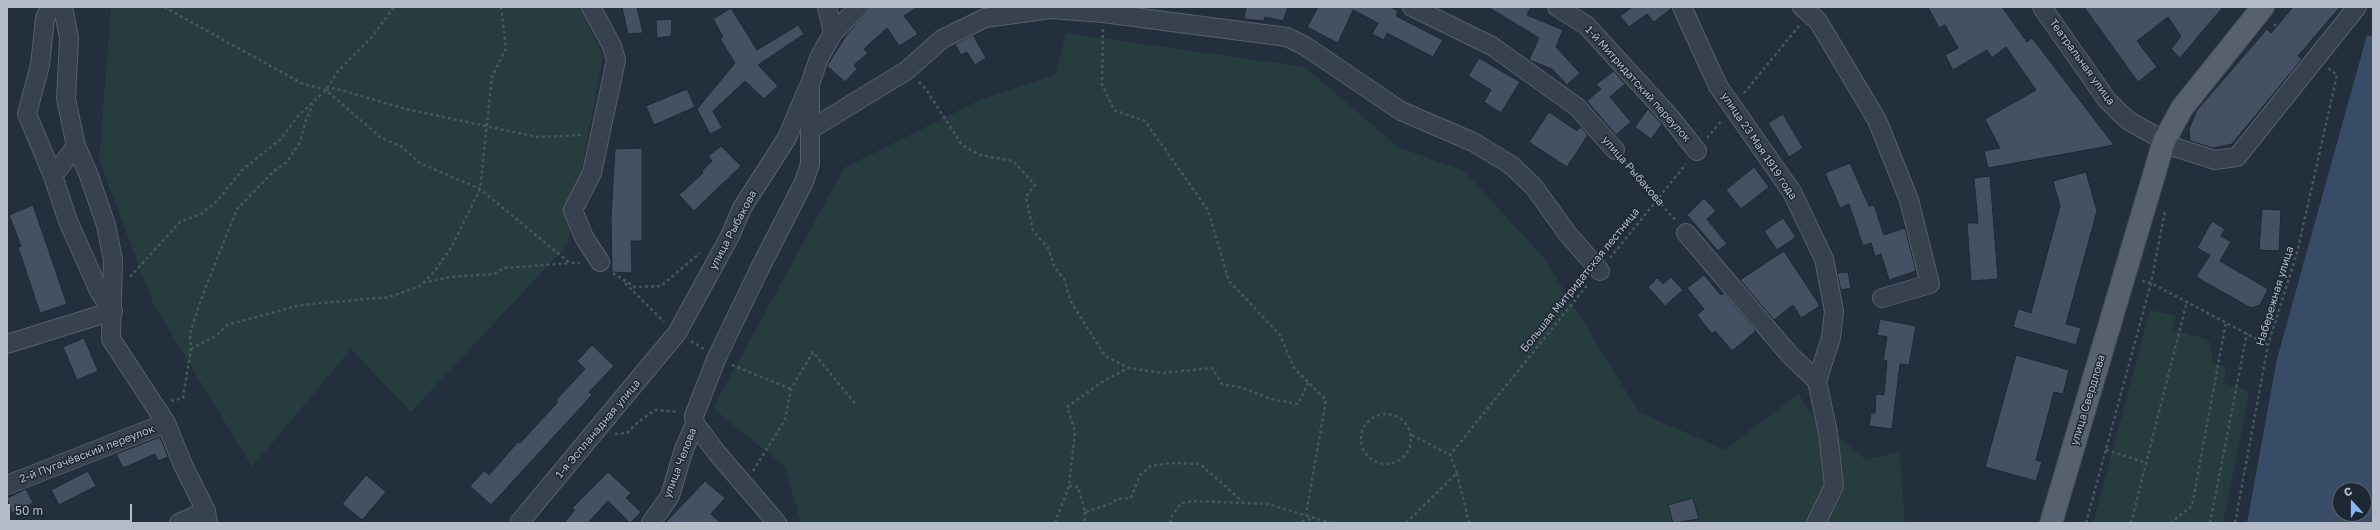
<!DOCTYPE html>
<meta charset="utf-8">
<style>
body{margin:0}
#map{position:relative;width:2380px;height:530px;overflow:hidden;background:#242f3e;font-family:"Golos Text",sans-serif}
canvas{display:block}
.frame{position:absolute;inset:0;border:8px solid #b4bcc9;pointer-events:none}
.north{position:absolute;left:2332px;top:482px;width:40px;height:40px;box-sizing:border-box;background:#1d2633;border:1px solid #59626f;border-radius:50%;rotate:339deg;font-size:11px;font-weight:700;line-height:16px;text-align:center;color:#b4bcc9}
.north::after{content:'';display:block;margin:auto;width:14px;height:18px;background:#8ab4f8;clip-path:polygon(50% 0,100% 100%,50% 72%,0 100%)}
.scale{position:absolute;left:8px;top:504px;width:124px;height:18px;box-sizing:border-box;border:2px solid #b4bcc9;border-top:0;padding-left:5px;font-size:12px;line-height:14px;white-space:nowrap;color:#b4bcc9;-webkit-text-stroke:3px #1d2633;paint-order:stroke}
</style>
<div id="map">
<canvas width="2380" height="530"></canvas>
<div class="frame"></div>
<div class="north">С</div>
<div class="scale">50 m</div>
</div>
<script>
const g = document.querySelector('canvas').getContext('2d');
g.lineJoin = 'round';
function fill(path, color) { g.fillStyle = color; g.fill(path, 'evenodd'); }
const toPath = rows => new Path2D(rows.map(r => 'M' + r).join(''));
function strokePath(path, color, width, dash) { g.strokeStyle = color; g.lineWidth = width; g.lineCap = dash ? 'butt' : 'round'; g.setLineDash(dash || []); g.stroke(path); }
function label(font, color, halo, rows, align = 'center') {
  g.font = font + ' "Golos Text",sans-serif'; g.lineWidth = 3; g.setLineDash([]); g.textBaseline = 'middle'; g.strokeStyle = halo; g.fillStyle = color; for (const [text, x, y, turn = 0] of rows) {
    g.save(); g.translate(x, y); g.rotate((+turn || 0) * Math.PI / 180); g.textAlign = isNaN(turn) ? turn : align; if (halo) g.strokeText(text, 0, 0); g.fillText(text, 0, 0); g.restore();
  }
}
const green = toPath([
 [111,7,580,7,603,56,568,244,411,412,351,349,252,467,153,303,99,160],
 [1066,33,1305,67,1398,147,1464,171,1544,258,1639,412,1725,450,1798,394,1815,418,1866,460,1900,452,1905,523,801,523,785,467,713,408,844,168,980,100,1055,75],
 [2150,310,2176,316,2173,330,2206,339,2211,344,2213,362,2226,368,2224,383,2246,390,2249,395,2223,523,2093,523]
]);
const water = toPath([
 [2367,35,2373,37,2373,523,2247,523,2277,359],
 [2340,490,2364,490,2364,514,2340,514]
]);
const building = toPath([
 [622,7,637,7,643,33,628,34,622,7],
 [869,7,917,7,904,16,918,34,899,46,887,28,864,49,868,53,854,65,857,69,845,82,827,66,847,34,866,14,869,7],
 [1246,7,1288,7,1283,21,1265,17,1264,21,1244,19,1246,7],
 [1318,7,1391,7,1398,11,1396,16,1443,40,1433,57,1387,33,1384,40,1372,34,1378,23,1353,10,1338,43,1307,27,1318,7],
 [1488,7,1531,7,1527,15,1563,30,1556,47,1580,73,1567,85,1552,69,1529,60,1539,38,1488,7],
 [1632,7,1672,7,1672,8,1654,22,1647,14,1629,27,1620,16,1632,7],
 [1928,7,2002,7,2027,42,2032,38,2114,145,1988,168,1984,151,2000,148,1985,119,2036,90,2006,47,1992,58,1987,50,1953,70,1945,55,1958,48,1945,25,1939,28,1928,7],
 [2084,7,2223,7,2180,58,2171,49,2181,36,2168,17,2137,41,2157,67,2138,82,2084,7],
 [2293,7,2340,7,2298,56,2302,59,2232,144,2213,148,2190,141,2189,129,2197,110,2267,29,2271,33,2293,7],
 [731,8,757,50,798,25,804,34,758,65,778,86,764,99,745,81,713,111,722,128,710,134,697,109,735,63,720,39,723,37,713,19,731,8],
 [672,19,671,36,657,38,656,20,672,19],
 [973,35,986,58,975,65,967,52,961,55,955,44,973,35],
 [1479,58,1520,82,1501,113,1484,102,1491,90,1468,76,1479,58],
 [1614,71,1625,84,1610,97,1631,122,1616,135,1587,101,1601,89,1596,84,1614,71],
 [687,89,695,107,654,125,646,106,687,89],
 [1648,109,1662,124,1651,139,1635,127,1648,109],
 [1549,112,1577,131,1581,127,1588,135,1567,167,1529,142,1549,112],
 [1783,114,1803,148,1789,157,1768,123,1783,114],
 [721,146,741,166,694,211,679,195,703,173,702,171,712,161,708,156,721,146],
 [642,148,642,241,631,241,632,273,612,272,611,217,615,149,642,148],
 [1850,163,1869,206,1874,205,1884,235,1905,228,1916,271,1889,280,1881,254,1875,256,1871,243,1863,246,1849,204,1840,208,1825,173,1850,163],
 [1754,167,1769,187,1741,209,1726,190,1754,167],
 [2086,172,2097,211,2066,324,2081,328,2076,345,2013,327,2018,309,2031,313,2060,206,2053,181,2086,172],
 [1990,176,1998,279,1971,281,1967,223,1978,223,1974,178,1990,176],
 [1704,198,1716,211,1707,219,1727,244,1718,251,1687,215,1704,198],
 [33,205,67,304,40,313,18,247,21,246,9,215,33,205],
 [2262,209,2281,210,2279,251,2259,250,2262,209],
 [1783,218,1796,237,1777,250,1764,231,1783,218],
 [2212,221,2225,229,2221,236,2231,242,2220,261,2268,289,2260,305,2251,308,2196,277,2210,255,2197,248,2212,221],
 [1784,251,1820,306,1801,318,1793,305,1774,320,1740,280,1784,251],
 [1848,272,1851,288,1841,290,1837,273,1848,272],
 [1704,275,1721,295,1724,293,1756,331,1732,351,1715,331,1712,334,1697,315,1704,309,1687,288,1704,275],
 [1671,277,1683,290,1665,306,1648,287,1657,278,1663,284,1671,277],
 [1880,319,1916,326,1909,365,1900,364,1892,429,1869,426,1871,413,1875,413,1876,394,1884,395,1887,361,1883,360,1887,337,1877,335,1880,319],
 [84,338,98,371,77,380,63,347,84,338],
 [592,345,614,366,589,392,592,395,491,505,470,486,484,471,489,475,518,442,520,443,558,402,556,400,585,369,577,361,592,345],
 [2016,355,2069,370,2063,394,2054,392,2036,460,2042,462,2036,481,1985,467,2016,355],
 [160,437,168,457,158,461,155,454,123,468,116,454,160,437],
 [88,471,96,486,59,505,51,490,88,471],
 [608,472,631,493,626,498,641,512,630,523,608,501,588,523,564,523,575,510,572,508,608,472],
 [366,475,386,492,362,520,342,504,366,475],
 [705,481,725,498,711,514,721,523,665,523,705,481],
 [26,489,33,503,12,513,7,498,26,489],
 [1693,498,1699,519,1673,523,1668,505,1693,498]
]);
const path = toPath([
 [164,7,303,84,326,90,380,137,402,147,420,163,480,189,570,263,580,263],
 [2274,24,2303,47],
 [1103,29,1102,84,1114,110,1145,121,1208,210,1229,281,1280,335,1294,368,1326,400,1306,514],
 [919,82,925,88,962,145,980,155,1013,161,1035,185,1026,197,1033,231,1048,248,1055,268,1064,279,1071,302,1105,356,1129,368,1162,373,1212,368,1222,384,1243,388,1271,399,1298,404,1308,383],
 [326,90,334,88,406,109,537,137,583,135],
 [1744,93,1799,26],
 [1707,138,1722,120],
 [1626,163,1676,221],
 [1610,258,1686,164],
 [613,273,635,287,661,286,700,253],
 [130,277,180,222,201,214,218,200,242,170,281,139,297,117,326,90,338,71,371,38,394,7],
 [2142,281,2151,283,2268,345],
 [423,283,450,277,494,274,504,268,570,263],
 [625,283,664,322],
 [691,341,704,349],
 [191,349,216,336,227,325,300,305,389,297,420,286,434,272,451,248,480,189,492,77,506,48,501,7],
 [732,365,791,389],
 [171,401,183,398,191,349,190,333,203,294,237,209,274,171,287,162,300,142,306,120,313,104],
 '1361 439a25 25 0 1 1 50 0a25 25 0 1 1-50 0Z',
 [615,434,627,433,637,423,655,410,678,412],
 [1412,435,1450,455],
 [2106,450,2147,463],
 [753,471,785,420,791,389,813,352,857,406],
 [1457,473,1450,455,1589,283],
 [1069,486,1078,487,1085,512,1110,504,1117,499,1131,498,1140,475,1151,466,1172,463,1200,464,1243,502],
 [1085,512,1085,523],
 [1055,523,1069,486,1075,431,1067,407,1102,382,1128,368],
 [1170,523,1172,516,1181,503,1195,501,1268,504,1331,523],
 [1296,523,1314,518],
 [1406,523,1457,473,1469,523],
 [2086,523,2151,283,2165,211],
 [2131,523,2187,301],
 [2170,523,2192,506,2226,322],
 [2210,523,2247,333],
 [2235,523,2268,345,2297,253,2337,75,2328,68]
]);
const minor = toPath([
 [63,7,69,38,66,99,76,146,88,173,106,225,113,260,111,339,166,423,183,465,206,511,208,523],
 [591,7,612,46,616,60,592,173,573,210,584,237,600,262],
 [827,7,833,33],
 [1412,7,1492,46,1577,107,1615,150],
 [1557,7,1586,25,1670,117,1697,151],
 [1682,7,1718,86,1792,192,1824,259,1834,311,1831,338,1817,381],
 [1802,7,1818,21,1877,120,1909,200,1930,284,1882,298],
 [2042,7,2107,100,2120,113,2129,121,2177,148,2215,160,2237,157,2357,7],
 [811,129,906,71,942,39,985,18,1051,9,1103,13,1287,37,1305,46,1401,111,1473,142,1511,165,1534,187,1567,233,1600,271],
 [53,176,76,146],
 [1686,233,1789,354,1817,381],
 [7,344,113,311,100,293,68,221,53,176,27,114,40,65,45,18,51,7],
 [7,485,166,423],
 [179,523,206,511],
 [519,523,677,333,730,236,742,208,787,138,807,90],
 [651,523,670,496,684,449,695,424],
 [777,523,717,453,695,424,694,416,717,357,760,268,804,182,810,164,810,84,819,58,833,33,859,7],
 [1816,523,1834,486,1828,433,1817,381]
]);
const major = toPath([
 [2051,523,2164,141,2182,108,2263,7]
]);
const streetNames = [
 ["Театральная улица",2082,62,54],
 ["1-й Митридатский переулок",1638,84,48],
 ["улица 23 Мая 1919 года",1759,146,56],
 ["улица Рыбакова",1633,171,49],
 ["улица Рыбакова",733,230,-62],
 ["Большая Митридатская лестница",1580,280,-51],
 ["Набережная улица",2275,296,-73],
 ["улица Свердлова",2088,400,-73],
 ["1-я Эспланадная улица",598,429,-50],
 ["2-й Пугачёвский переулок",87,454,-21],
 ["улица Челова",680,463,-69]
];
fill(green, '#263c3f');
fill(water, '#394c67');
fill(building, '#455162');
strokePath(building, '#1f2835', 1);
strokePath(minor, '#565f6c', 20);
strokePath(major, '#414a57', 24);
strokePath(path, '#44595c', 2.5, [3, 3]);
strokePath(minor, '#38414e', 18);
strokePath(major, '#56606e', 22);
label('11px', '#b4bcc9', '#1d2633', streetNames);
</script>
